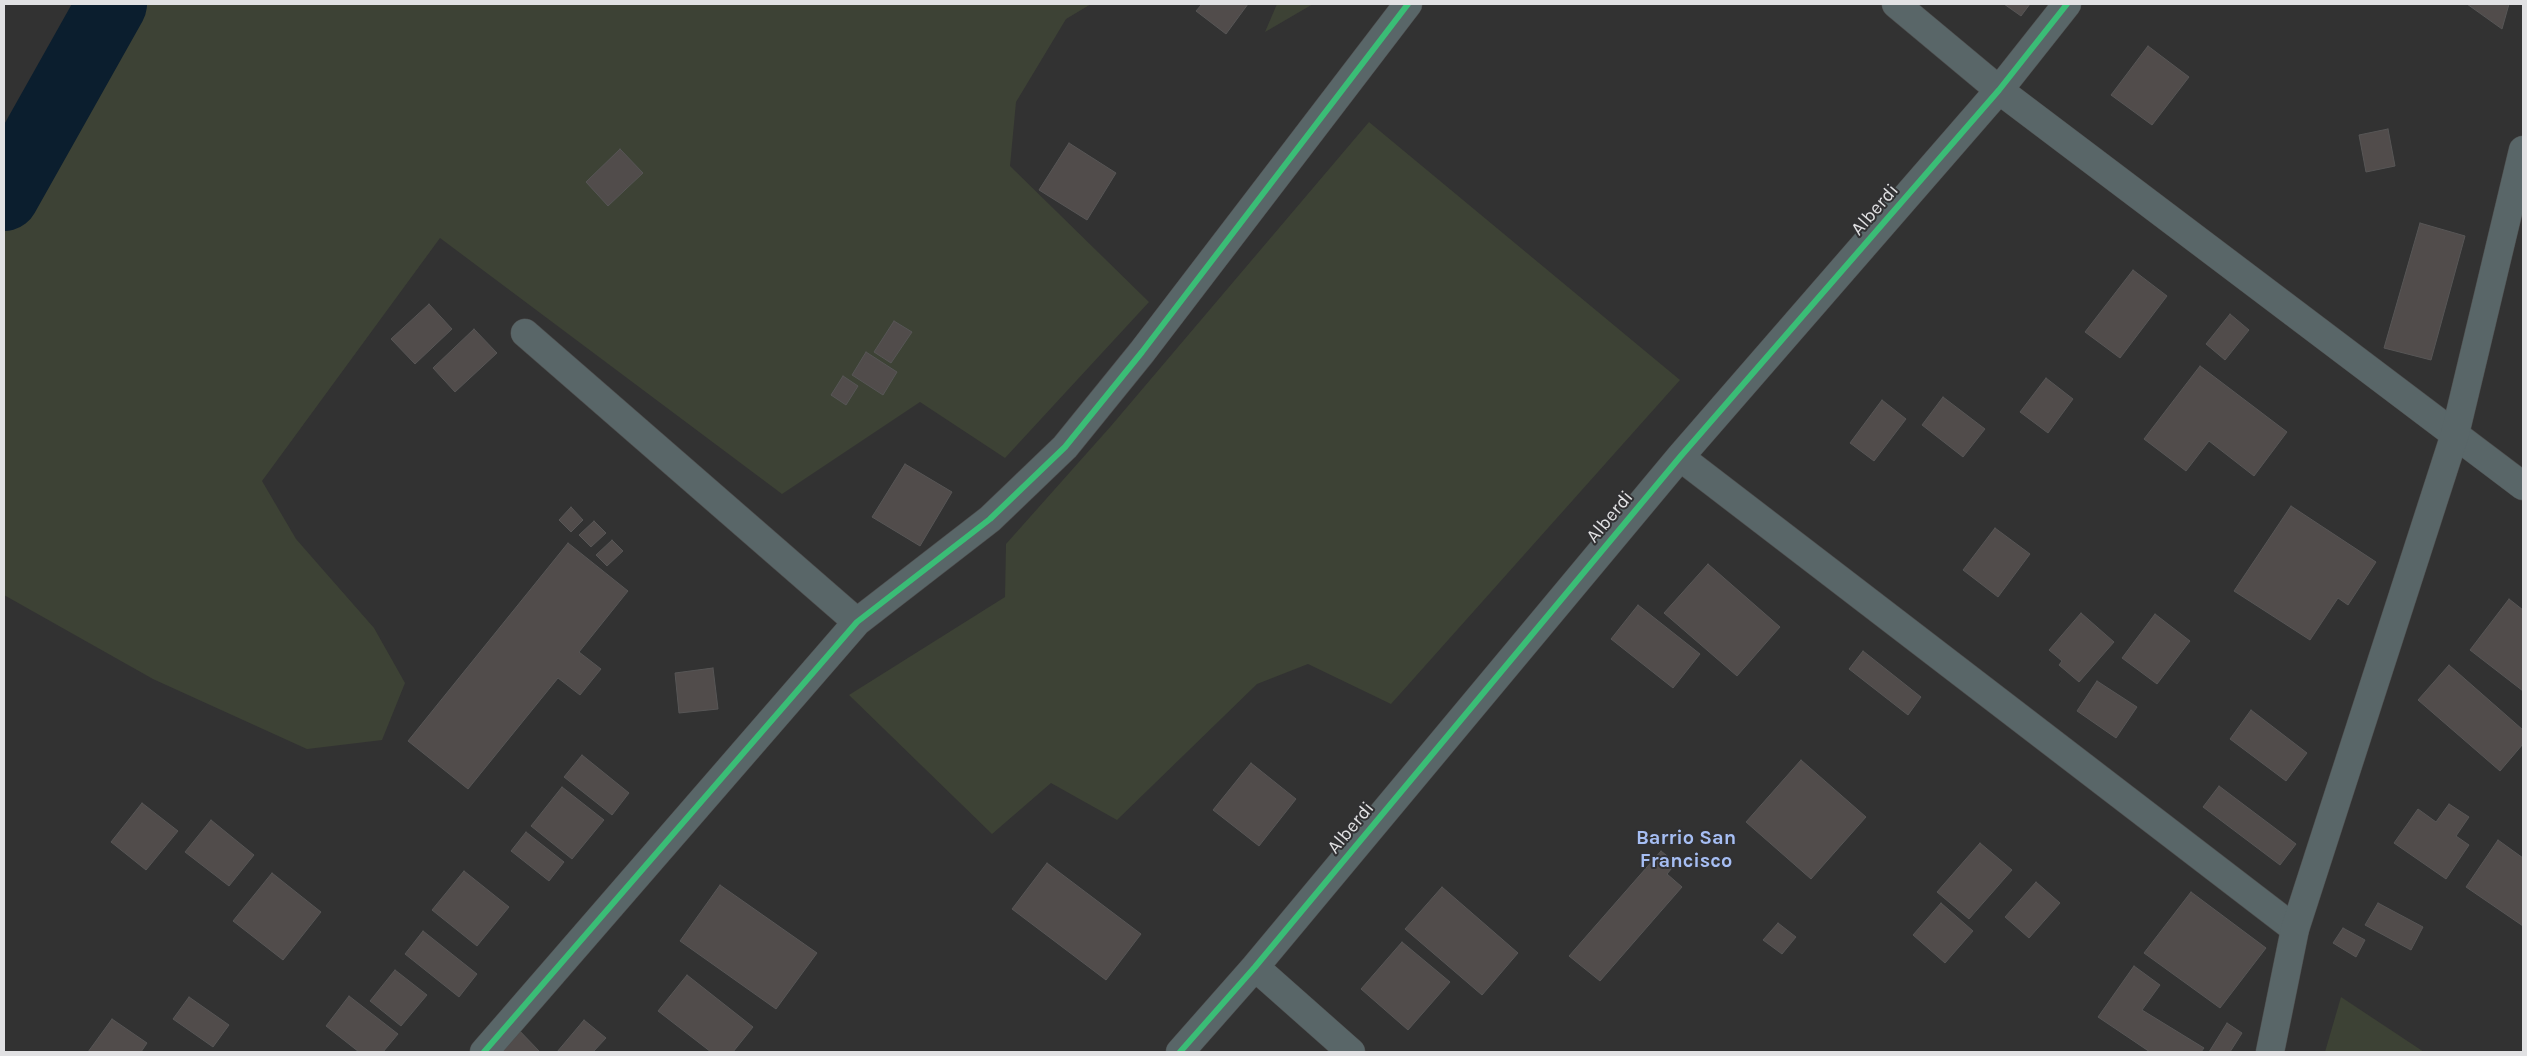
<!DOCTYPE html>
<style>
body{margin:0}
#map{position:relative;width:2527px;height:1056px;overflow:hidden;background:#323232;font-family:Karla,sans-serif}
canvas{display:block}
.frame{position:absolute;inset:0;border:5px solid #e1e1e3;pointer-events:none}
</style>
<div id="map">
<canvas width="2527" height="1056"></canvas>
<div class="frame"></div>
</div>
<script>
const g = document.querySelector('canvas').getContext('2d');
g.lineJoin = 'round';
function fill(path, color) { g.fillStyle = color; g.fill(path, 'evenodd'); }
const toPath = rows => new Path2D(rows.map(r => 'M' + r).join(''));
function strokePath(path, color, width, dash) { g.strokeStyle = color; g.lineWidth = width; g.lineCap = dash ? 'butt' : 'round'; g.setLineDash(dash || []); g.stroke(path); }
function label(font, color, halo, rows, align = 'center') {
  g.font = font + ' Karla,sans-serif'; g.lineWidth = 4; g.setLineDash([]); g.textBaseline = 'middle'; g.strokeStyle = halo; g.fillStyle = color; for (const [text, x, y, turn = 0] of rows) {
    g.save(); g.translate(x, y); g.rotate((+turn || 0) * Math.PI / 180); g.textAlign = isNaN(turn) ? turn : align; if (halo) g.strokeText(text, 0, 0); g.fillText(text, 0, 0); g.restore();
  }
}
const green = toPath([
 [126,4,1091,4,1066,19,1016,102,1010,166,1149,302,1005,458,920,402,782,494,440,238,262,481,296,539,374,628,405,683,382,740,307,749,153,679,4,595,4,154,81,83],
 [1277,4,1313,4,1265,32],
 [1369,122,1680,380,1391,704,1308,664,1257,684,1117,820,1051,783,992,834,849,695,1005,597,1006,544,1111,426],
 [2341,997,2424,1052,2325,1052]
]);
const river = toPath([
 [4,196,112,4]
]);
const building = toPath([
 [1202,4,1248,4,1226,34,1196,11,1202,4],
 [2004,4,2030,4,2021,16,2004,4],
 [2467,4,2509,4,2502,29,2467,4],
 [2148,46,2189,77,2152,125,2111,95,2148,46],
 [2388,129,2395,166,2366,172,2359,135,2388,129],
 [1069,143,1116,173,1087,220,1039,190,1069,143],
 [620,149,643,173,608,206,586,182,620,149],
 [2420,223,2465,236,2431,360,2384,348,2420,223],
 [2133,270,2167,296,2120,358,2085,332,2133,270],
 [429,304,452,329,415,364,391,339,429,304],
 [2230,314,2249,330,2225,360,2206,344,2230,314],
 [894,321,912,332,891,363,874,352,894,321],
 [474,329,497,353,455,392,433,368,474,329],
 [866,352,897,372,883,395,852,375,866,352],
 [2200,366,2287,432,2254,476,2209,441,2186,471,2144,439,2200,366],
 [843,376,858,386,846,405,831,395,843,376],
 [2046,378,2073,399,2048,433,2020,412,2046,378],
 [1943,397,1985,429,1963,457,1922,425,1943,397],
 [1882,400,1906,419,1874,461,1850,443,1882,400],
 [905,464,952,492,920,546,872,517,905,464],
 [2291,506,2376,562,2348,605,2338,598,2310,640,2234,591,2291,506],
 [571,507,583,520,571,532,559,520,571,507],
 [594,521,606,533,591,547,579,535,594,521],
 [1995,528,2030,554,1998,597,1963,570,1995,528],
 [612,540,623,551,607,566,596,555,612,540],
 [568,543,628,591,579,652,601,669,580,695,558,678,468,789,408,741,568,543],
 [1708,564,1780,627,1737,676,1664,613,1708,564],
 [2509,599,2523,610,2523,691,2470,650,2509,599],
 [1638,605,1700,654,1673,688,1611,639,1638,605],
 [2081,613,2114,642,2079,682,2059,665,2062,661,2049,650,2081,613],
 [2155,614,2190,641,2157,684,2122,658,2155,614],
 [1863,651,1921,697,1908,715,1849,669,1863,651],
 [2449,665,2523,730,2523,744,2500,771,2418,700,2449,665],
 [713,668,718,709,679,713,675,673,713,668],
 [2097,681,2137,707,2116,738,2077,711,2097,681],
 [2251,710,2307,753,2286,781,2230,739,2251,710],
 [582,755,629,793,612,815,564,777,582,755],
 [1801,760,1866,817,1811,879,1746,822,1801,760],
 [1251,763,1296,799,1259,846,1213,810,1251,763],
 [2219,786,2296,844,2280,865,2203,807,2219,786],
 [562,787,604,820,572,859,531,826,562,787],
 [142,803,178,831,146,870,111,842,142,803],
 [2449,804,2469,817,2456,836,2469,845,2446,879,2394,843,2418,809,2436,822,2449,804],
 [211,820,254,855,229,886,185,852,211,820],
 [526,832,564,862,549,881,511,851,526,832],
 [2498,840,2523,858,2523,926,2466,887,2498,840],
 [1980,843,2012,870,1969,919,1937,892,1980,843],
 [1661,851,1676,863,1667,874,1682,887,1600,981,1569,956,1661,851],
 [1047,863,1141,934,1106,980,1012,909,1047,863],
 [464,871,509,907,477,946,432,910,464,871],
 [272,873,321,912,283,960,233,921,272,873],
 [2036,882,2060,903,2029,938,2005,917,2036,882],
 [720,885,817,953,776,1009,680,941,720,885],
 [1442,887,1518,953,1482,995,1405,929,1442,887],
 [2191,892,2266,948,2220,1008,2144,953,2191,892],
 [1941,903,1973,931,1945,963,1913,935,1941,903],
 [2378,903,2423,927,2411,950,2365,925,2378,903],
 [1778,923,1796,937,1782,954,1763,940,1778,923],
 [2343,928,2365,940,2356,957,2333,943,2343,928],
 [423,931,477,974,459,997,405,954,423,931],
 [1402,942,1450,982,1408,1030,1361,989,1402,942],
 [2134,966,2160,985,2142,1010,2204,1048,2201,1052,2150,1052,2098,1017,2134,966],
 [395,970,427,995,401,1026,370,1001,395,970],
 [687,975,753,1027,733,1052,711,1052,658,1011,687,975],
 [349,996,398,1034,383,1052,359,1052,326,1026,349,996],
 [189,997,229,1025,213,1047,173,1019,189,997],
 [112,1019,147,1043,141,1052,88,1052,112,1019],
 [584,1020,606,1038,593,1052,557,1052,584,1020],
 [2227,1023,2242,1033,2230,1052,2209,1052,2227,1023],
 [514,1025,540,1052,498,1052,514,1025]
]);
const minor = toPath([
 [1896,4,1999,90,2523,486],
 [525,333,857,622],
 [1680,457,2295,929],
 [1255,967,1351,1052],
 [484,1052,857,622,990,519,1065,447,1142,352,1408,4],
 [1180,1052,1255,967,1680,457,1999,90,2067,4]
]);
const tertiary = toPath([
 [2270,1052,2295,929,2455,434,2523,150]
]);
const cycleway = toPath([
 [484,1052,857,622,990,519,1065,447,1142,352,1408,4],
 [1180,1052,1255,967,1680,457,1999,90,2067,4]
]);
const streetNames = [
 ["Alberdi",1875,210,-49],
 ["Alberdi",1610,517,-50],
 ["Alberdi",1351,828,-50]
];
const neighbourhoodNames = [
 ["Barrio San",1686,838],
 ["Francisco",1686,861]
];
fill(green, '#3d4235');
strokePath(river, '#0b1e2e', 70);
fill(building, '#514c4b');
strokePath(building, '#575656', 1);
strokePath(minor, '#4e4e4e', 29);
strokePath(tertiary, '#4e4e4e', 29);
strokePath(minor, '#596668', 28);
strokePath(tertiary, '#596668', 28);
strokePath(cycleway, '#3abd76', 6);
label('19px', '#e1e1e3', '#313133', streetNames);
label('bold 20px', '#a6bef3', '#313133', neighbourhoodNames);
</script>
